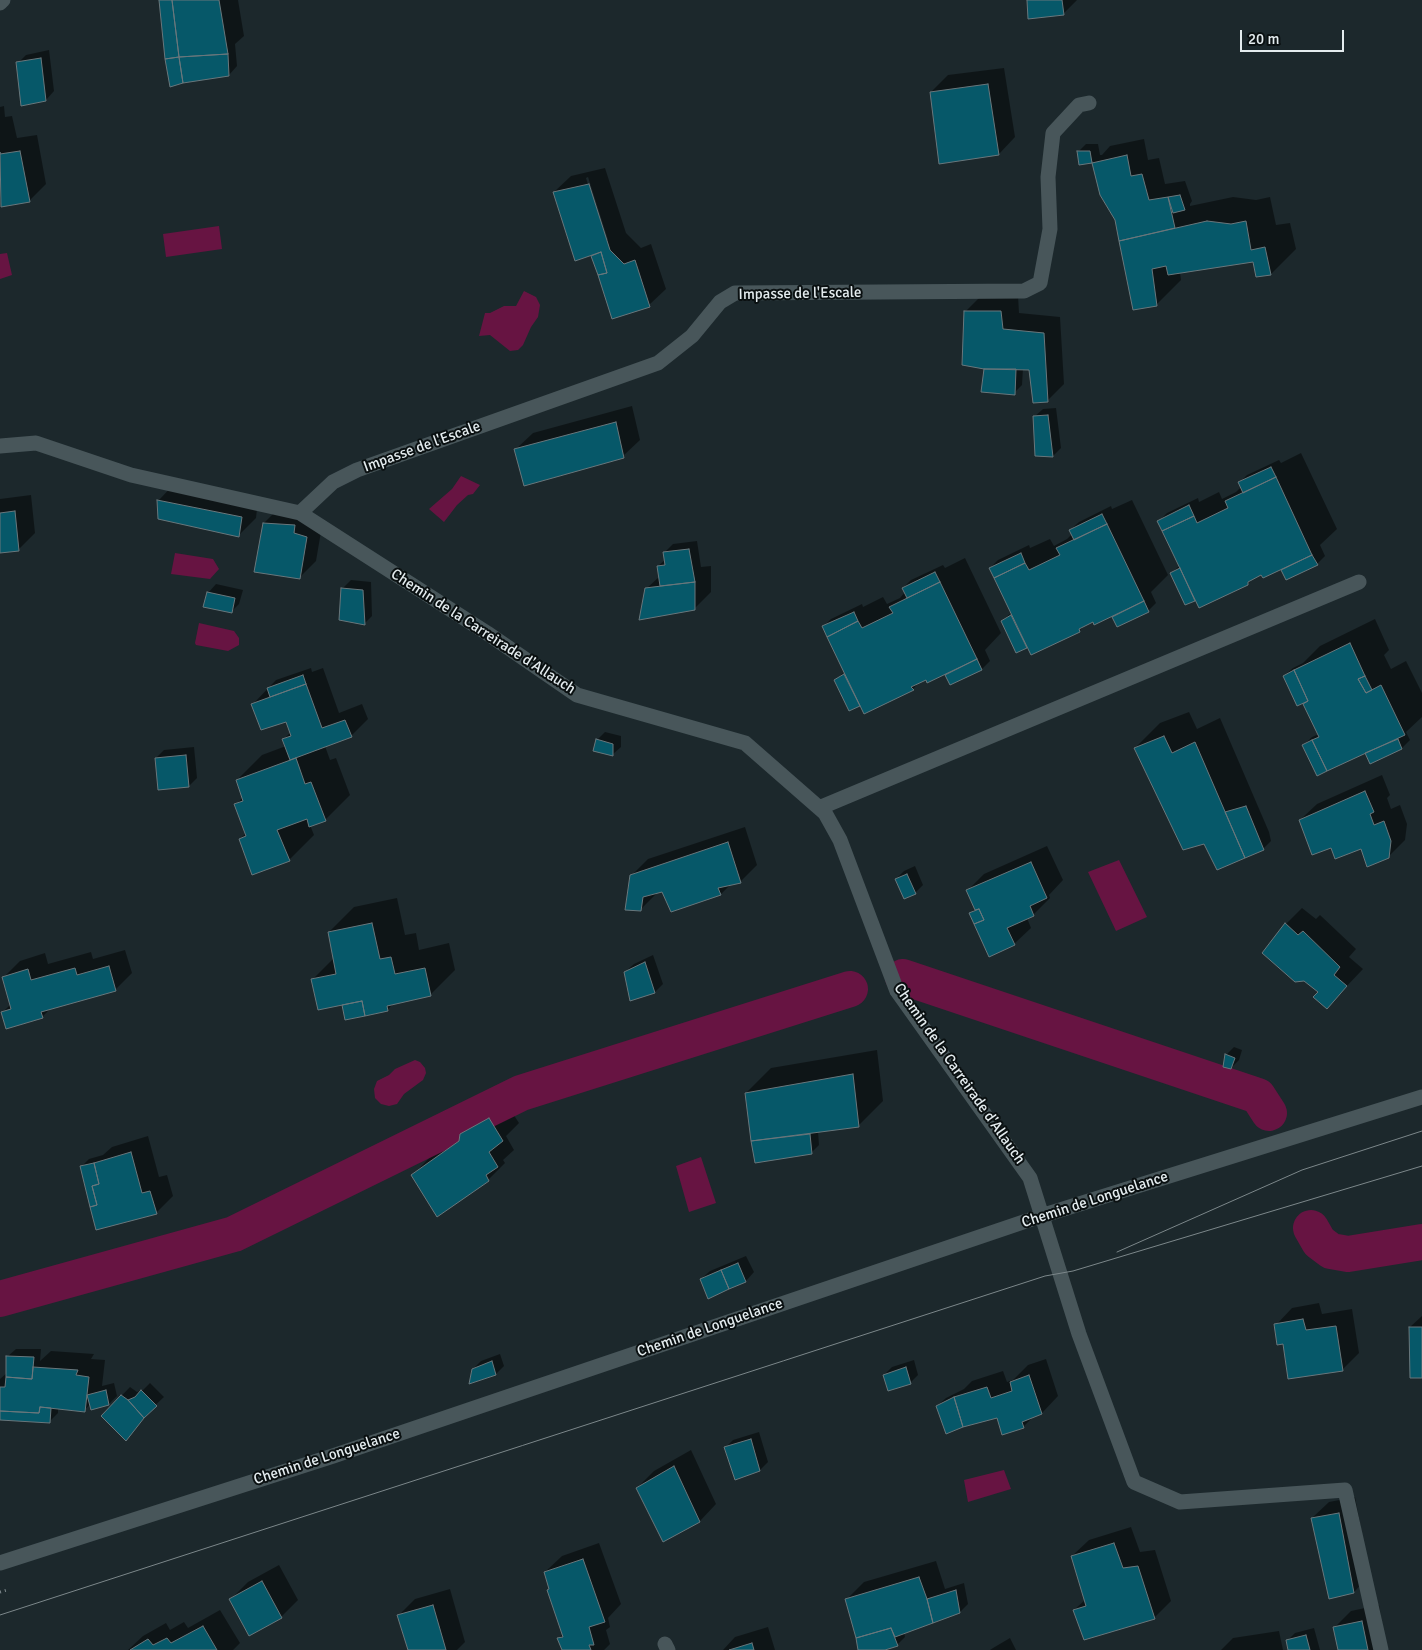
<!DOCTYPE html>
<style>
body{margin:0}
#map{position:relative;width:1422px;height:1650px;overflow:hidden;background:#1c282c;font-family:Signika,sans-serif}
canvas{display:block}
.scale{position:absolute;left:1240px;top:30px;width:104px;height:22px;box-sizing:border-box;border:2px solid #e4ecef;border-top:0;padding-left:6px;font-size:15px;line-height:18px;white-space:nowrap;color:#e4ecef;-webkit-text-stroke:4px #0a1011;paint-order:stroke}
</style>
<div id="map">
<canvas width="1422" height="1650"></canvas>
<div class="scale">20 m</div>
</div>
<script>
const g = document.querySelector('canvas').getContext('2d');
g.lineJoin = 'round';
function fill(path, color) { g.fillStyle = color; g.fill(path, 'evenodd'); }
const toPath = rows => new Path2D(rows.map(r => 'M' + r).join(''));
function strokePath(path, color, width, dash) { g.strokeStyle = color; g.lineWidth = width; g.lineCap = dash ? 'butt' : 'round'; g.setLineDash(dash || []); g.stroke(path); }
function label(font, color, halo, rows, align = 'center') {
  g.font = font + ' Signika,sans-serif'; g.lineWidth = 4; g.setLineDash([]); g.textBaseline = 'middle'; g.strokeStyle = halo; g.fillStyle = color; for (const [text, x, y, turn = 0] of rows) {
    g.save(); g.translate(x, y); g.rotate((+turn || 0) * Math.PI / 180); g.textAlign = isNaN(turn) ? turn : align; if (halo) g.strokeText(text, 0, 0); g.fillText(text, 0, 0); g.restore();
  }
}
const water = toPath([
 [219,226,222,249,166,257,163,234],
 [7,253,12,275,0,279,0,254],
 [524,291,536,297,540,305,538,317,531,327,523,345,518,350,510,351,490,335,479,336,485,313,490,313,504,306,516,306],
 [461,476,480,485,473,494,468,495,457,505,444,522,429,509,452,489],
 [175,553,213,559,219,569,210,579,171,574],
 [199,623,234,631,239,638,239,645,228,651,196,645,195,643],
 [1119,860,1147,917,1116,931,1088,872],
 [415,1060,420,1062,425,1068,426,1073,423,1080,404,1094,397,1104,389,1106,381,1104,375,1098,374,1089,377,1081,389,1075,395,1069],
 [701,1157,716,1203,689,1212,676,1166],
 [1004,1470,1011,1489,968,1502,964,1480]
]);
const shadow = toPath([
 [160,0,238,0,244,36,235,44,237,66,229,75],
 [1028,0,1077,0,1063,14],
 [49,50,54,91,46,100,18,63,26,55],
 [1004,68,1015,137,999,154,931,92,948,75],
 [4,106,5,117,12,116,17,138,37,135,46,184,29,201,2,206,0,199,0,107],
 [1144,139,1148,160,1159,158,1165,184,1185,181,1192,201,1190,204,1190,206,1233,197,1256,200,1270,197,1276,225,1290,223,1296,249,1271,274,1254,260,1180,272,1181,280,1156,305,1120,241,1116,219,1101,194,1093,161,1080,164,1078,152,1086,144,1098,144,1100,155,1102,155,1110,146],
 [605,168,626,233,641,248,651,244,666,289,649,305,592,256,596,253,554,192,571,176],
 [588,177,608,240,605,240,586,178],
 [982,295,1018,295,1019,313,1060,317,1064,384,1047,401,1031,369,1023,368,1022,385,1014,393,986,368,966,311],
 [632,406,640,440,623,456,516,449,533,433],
 [1056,408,1061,448,1053,456,1034,417,1043,409],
 [1301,453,1337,529,1320,545,1325,556,1317,564,1282,570,1286,566,1262,574,1254,577,1248,584,1196,599,1186,604,1171,574,1180,565,1159,521,1167,513,1198,498,1199,502,1219,492,1222,499,1236,492,1241,487,1239,483,1247,475,1279,460,1281,463],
 [175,483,258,500,256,518,239,535,159,518,159,500],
 [31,495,35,533,19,549,0,551,0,499],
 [1132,500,1168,575,1151,592,1156,603,1148,611,1113,617,1117,613,1093,620,1087,623,1079,631,1026,647,1002,621,1012,612,990,568,998,560,1029,545,1030,548,1050,539,1054,546,1067,539,1072,534,1070,530,1079,522,1111,506,1112,509],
 [281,506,323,520,316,561,299,578,264,523],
 [697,541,701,567,711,566,711,592,694,609,646,589,660,576,658,566,666,559,665,552,673,544],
 [965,558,1001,633,985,650,990,661,982,669,951,684,946,675,950,671,927,678,920,681,913,689,859,705,836,680,845,671,823,627,831,619,862,604,863,607,883,597,887,604,900,598,905,592,903,588,911,580,943,565,945,568],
 [351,580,371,582,372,616,364,624,343,588],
 [216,584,243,590,239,604,231,612,208,593],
 [1375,619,1389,650,1384,655,1391,669,1406,661,1422,693,1422,717,1406,732,1410,740,1402,748,1366,752,1304,745,1312,737,1319,734,1303,702,1284,676,1293,668,1303,663,1320,646],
 [311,668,312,672,323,668,339,713,362,704,368,719,351,736,325,746,330,760,336,758,350,795,325,820,310,825,314,835,289,860,240,839,246,833,236,805,243,797,237,780,262,755,286,746,283,740,291,732,286,720,253,704,276,680],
 [1189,712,1197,729,1220,718,1269,832,1271,841,1263,849,1205,842,1135,748,1160,723],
 [605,732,621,736,621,747,612,755,597,740],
 [194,747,197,778,189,786,156,758,164,750],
 [1382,775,1390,795,1387,798,1391,809,1400,805,1407,824,1405,840,1388,857,1361,847,1332,846,1300,820,1317,804],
 [745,827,757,865,740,882,731,884,721,894,671,911,663,891,657,893,640,910,631,876,648,859],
 [1047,846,1063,880,1049,895,1050,898,1033,915,1027,918,1031,928,1014,944,971,913,975,908,968,890,984,874],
 [915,866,923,885,915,893,896,879,904,871],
 [397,898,405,935,416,933,419,950,449,943,455,970,430,995,394,1003,387,1010,343,1004,312,980,334,958,329,932,354,907],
 [1302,908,1316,919,1320,915,1356,949,1349,957,1363,969,1327,1007,1286,924],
 [125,950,132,973,115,990,51,1008,42,1017,3,1012,11,1004,3,978,20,961,45,953,48,964,91,952,93,959],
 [653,955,663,984,655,992,625,972,634,964],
 [1234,1047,1242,1050,1239,1060,1231,1068,1226,1055],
 [877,1050,883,1101,858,1126,818,1131,819,1145,811,1153,752,1141,746,1093,771,1068],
 [506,1103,519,1123,506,1136,514,1150,503,1160,505,1163,488,1180,413,1175,429,1158,461,1136,478,1118],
 [148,1136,159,1177,167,1175,173,1196,156,1213,81,1167,89,1159,103,1155,112,1147],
 [746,1256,754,1272,746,1281,709,1297,701,1279,710,1271],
 [1319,1303,1322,1314,1352,1309,1359,1353,1342,1370,1284,1342,1276,1325,1292,1308],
 [1422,1316,1422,1377,1410,1327],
 [16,1349,41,1349,40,1361,51,1351,94,1354,91,1359,105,1360,102,1386,114,1383,117,1396,109,1404,91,1404,84,1410,58,1408,58,1413,50,1421,0,1419,0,1379,8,1372,7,1357],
 [500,1354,504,1366,496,1374,471,1382,473,1369,481,1361],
 [1046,1359,1058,1396,1042,1413,1034,1416,1023,1427,997,1416,937,1406,946,1398,964,1389,972,1381,1003,1371,1007,1382,1013,1380,1028,1365],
 [914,1360,918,1375,910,1383,884,1375,892,1367],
 [150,1383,164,1397,149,1411,133,1431,102,1416,130,1387,137,1392,143,1390],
 [759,1432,768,1462,760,1470,725,1448,733,1440],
 [691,1450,716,1504,700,1521,637,1488,654,1471],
 [1355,1497,1370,1575,1354,1592,1312,1518,1329,1502],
 [1131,1527,1140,1552,1155,1550,1171,1601,1154,1618,1074,1610,1086,1599,1072,1556,1089,1540],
 [599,1543,621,1604,608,1618,610,1627,606,1630,610,1644,604,1650,563,1650,558,1639,563,1634,545,1572,562,1556],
 [936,1561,945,1589,964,1583,968,1604,960,1612,904,1633,905,1637,897,1645,880,1650,859,1650,847,1599,864,1582],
 [279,1565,298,1600,281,1617,231,1599,248,1582],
 [450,1589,465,1642,457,1650,410,1650,398,1616,415,1599],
 [1379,1605,1387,1650,1339,1650,1334,1628,1351,1611],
 [220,1610,240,1643,233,1650,128,1650,143,1636,166,1623,170,1630,184,1622,188,1628],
 [768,1627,775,1650,723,1650,735,1637],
 [1314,1628,1320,1650,1289,1650,1287,1641,1295,1633],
 [1279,1631,1283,1650,1221,1650,1233,1638],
 [1010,1638,1016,1650,990,1650,993,1648]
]);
const canal = toPath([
 [903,977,1258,1096,1269,1113],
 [1311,1228,1319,1242,1331,1251,1348,1254,1422,1242],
 [0,1299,234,1234,521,1093,850,989]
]);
const building = toPath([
 [159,0,172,0,179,57,165,59,159,0],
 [172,0,219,0,228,54,179,57,172,0],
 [1027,0,1062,0,1064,15,1028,19,1027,0],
 [228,54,229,76,183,83,179,57,228,54],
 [179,57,183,83,170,87,165,59,179,57],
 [41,58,46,101,21,106,16,62,41,58],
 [988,84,999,155,939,164,930,92,988,84],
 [20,151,30,202,1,207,0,152,0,154,20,151],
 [1077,151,1090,151,1092,163,1079,165,1077,151],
 [1127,155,1131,176,1142,174,1149,200,1168,197,1175,228,1119,241,1115,220,1100,195,1092,163,1127,155],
 [589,184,610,250,624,264,635,260,650,307,612,319,598,275,607,273,601,252,575,261,553,192,589,184],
 [1180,195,1185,210,1173,213,1168,197,1180,195],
 [1207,221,1231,224,1246,221,1251,250,1265,247,1271,275,1256,277,1253,262,1168,275,1166,266,1152,269,1157,306,1133,310,1119,241,1207,221],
 [601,252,607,273,598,275,591,256,601,252],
 [964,311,1001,311,1003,329,1044,333,1048,402,1033,403,1029,370,984,369,962,365,964,311],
 [984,369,1016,369,1015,395,981,392,984,369],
 [1048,415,1053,457,1035,456,1033,416,1048,415],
 [616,422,624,458,524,486,514,449,616,422],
 [1271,467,1276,477,1243,493,1238,482,1271,467],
 [1276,477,1312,555,1263,578,1261,575,1248,582,1248,585,1199,608,1162,531,1194,516,1197,523,1228,508,1225,501,1276,477],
 [157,500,242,517,239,537,158,519,157,500],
 [1189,505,1194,516,1162,531,1157,521,1189,505],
 [15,511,19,551,0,553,0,513,15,511],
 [1102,514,1107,524,1074,540,1069,530,1102,514],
 [263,523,295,525,294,533,307,537,300,579,254,572,263,523],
 [1107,524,1144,601,1094,625,1093,622,1079,629,1080,632,1031,655,994,578,1025,563,1029,570,1060,555,1056,548,1107,524],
 [689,549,695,582,660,586,657,566,665,565,663,552,689,549],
 [1021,553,1025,563,994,578,989,568,1021,553],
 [1312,555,1318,565,1286,580,1281,570,1312,555],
 [1180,568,1195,601,1185,605,1170,573,1180,568],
 [935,572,940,582,907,598,902,588,935,572],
 [695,582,695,610,639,620,645,588,695,582],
 [940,582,977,659,927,683,926,680,911,687,914,690,864,714,827,637,858,621,862,628,893,613,889,607,940,582],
 [341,588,363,590,365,625,339,620,341,588],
 [207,592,235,598,232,613,203,607,207,592],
 [1144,601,1149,612,1117,627,1112,617,1144,601],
 [854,612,858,621,827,637,822,626,854,612],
 [1011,615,1027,648,1016,653,1001,621,1011,615],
 [1350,643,1365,676,1358,679,1366,693,1381,685,1405,735,1327,771,1312,740,1319,737,1303,704,1308,701,1294,670,1350,643],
 [977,659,982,670,950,685,945,675,977,659],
 [1294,670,1308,701,1297,706,1283,676,1294,670],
 [844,674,860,706,849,711,834,680,844,674],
 [303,675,306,684,270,697,267,688,303,675],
 [1365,676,1372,690,1366,693,1358,679,1365,676],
 [306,684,322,728,345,720,352,737,290,760,282,739,291,736,286,722,261,730,251,704,306,684],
 [1164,736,1172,753,1195,742,1245,858,1217,870,1204,844,1183,850,1134,748,1164,736],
 [596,739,613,744,613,756,593,751,596,739],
 [1398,739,1402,749,1370,764,1365,753,1398,739],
 [1312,740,1327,771,1317,776,1302,745,1312,740],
 [186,755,189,787,158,790,155,758,186,755],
 [296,758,305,784,311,782,326,821,309,827,307,819,277,830,290,861,252,875,239,839,246,836,234,804,243,801,236,780,296,758],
 [1365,791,1374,812,1370,814,1374,825,1384,821,1391,841,1389,858,1367,867,1361,849,1335,859,1331,848,1312,855,1299,820,1365,791],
 [1246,806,1264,850,1245,858,1225,812,1246,806],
 [728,842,741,883,718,888,721,895,671,912,662,892,643,897,641,911,625,910,630,875,728,842],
 [1031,862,1047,898,1030,906,1034,916,1007,928,1015,945,989,957,974,924,984,920,979,909,975,910,966,890,1031,862],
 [907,874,916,894,904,899,895,879,907,874],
 [979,909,984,920,974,924,969,913,979,909],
 [372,923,380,959,391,957,395,974,425,968,431,996,387,1006,388,1011,365,1016,362,1001,318,1010,311,979,336,974,328,932,372,923],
 [1285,923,1298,935,1303,931,1340,967,1334,975,1347,986,1327,1009,1313,997,1318,992,1304,981,1295,982,1262,953,1285,923],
 [645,962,655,993,630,1001,624,972,645,962],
 [109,966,116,991,41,1012,43,1018,6,1029,1,1012,11,1009,2,977,28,969,31,980,75,968,77,975,109,966],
 [362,1001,365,1016,345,1020,342,1005,362,1001],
 [1225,1054,1235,1058,1231,1069,1223,1067,1225,1054],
 [853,1074,859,1127,751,1141,745,1093,853,1074],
 [489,1118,503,1141,489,1152,498,1167,486,1175,489,1181,437,1217,411,1175,459,1141,460,1134,489,1118],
 [810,1134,812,1154,755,1163,751,1141,810,1134],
 [131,1152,142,1193,150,1191,157,1214,96,1230,90,1207,97,1205,92,1186,99,1184,94,1163,131,1152],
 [94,1163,99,1184,92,1186,97,1205,90,1207,80,1166,94,1163],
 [738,1263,746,1282,729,1289,721,1270,738,1263],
 [721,1270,729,1289,708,1299,700,1279,721,1270],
 [1303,1319,1306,1330,1336,1326,1343,1371,1288,1379,1283,1344,1277,1345,1274,1324,1303,1319],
 [1409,1327,1422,1327,1422,1378,1410,1378,1409,1327],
 [6,1356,34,1357,32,1379,6,1377,6,1356],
 [492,1361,496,1375,469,1384,472,1369,492,1361],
 [33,1367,78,1370,76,1375,89,1377,85,1412,40,1407,39,1413,0,1411,0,1387,5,1387,6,1377,32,1379,33,1367],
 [906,1367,911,1384,888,1391,883,1375,906,1367],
 [1029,1375,1042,1414,1022,1422,1024,1428,1002,1435,997,1418,963,1427,954,1397,987,1387,991,1398,1012,1391,1010,1382,1029,1375],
 [106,1390,109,1405,91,1410,87,1395,106,1390],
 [141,1390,157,1406,144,1418,128,1400,135,1397,141,1390],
 [121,1395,128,1400,144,1418,126,1441,101,1416,121,1395],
 [954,1397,963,1427,946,1434,936,1406,954,1397],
 [40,1407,51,1408,50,1423,0,1420,0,1411,39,1413,40,1407],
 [751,1439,760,1471,735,1480,724,1447,751,1439],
 [674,1466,700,1522,663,1542,636,1488,674,1466],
 [1339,1513,1354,1593,1329,1599,1311,1518,1339,1513],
 [1114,1543,1123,1568,1138,1566,1155,1619,1084,1640,1073,1610,1086,1606,1071,1556,1114,1543],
 [583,1559,605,1622,589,1627,594,1645,589,1645,591,1650,562,1650,557,1638,563,1637,547,1590,549,1589,544,1572,583,1559],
 [919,1577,927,1599,933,1623,895,1637,891,1628,856,1638,845,1599,919,1577],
 [262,1581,282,1618,249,1636,229,1599,262,1581],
 [956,1590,960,1613,933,1623,927,1599,956,1590],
 [433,1605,446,1650,408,1650,397,1615,433,1605],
 [1362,1621,1368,1650,1338,1650,1333,1627,1362,1621],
 [203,1626,217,1650,130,1650,148,1639,153,1645,167,1638,171,1643,203,1626],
 [891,1628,898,1646,885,1650,858,1650,856,1638,891,1628],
 [1306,1635,1310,1650,1288,1650,1286,1640,1306,1635],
 [752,1643,754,1650,729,1650,752,1643]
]);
const path = toPath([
 [0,1592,7,1590]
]);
const minor = toPath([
 [0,3,3,0],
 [0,446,36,443,131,475,300,513,487,633,577,695,745,743,825,813,840,840,897,991,1030,1178,1079,1334,1134,1482,1180,1502,1345,1490,1381,1650],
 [300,513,333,482,357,470,658,363,692,336,720,302,735,293,1024,291,1040,283,1050,229,1048,177,1053,133,1079,105,1089,103],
 [819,808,1359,582],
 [0,1563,333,1456,1041,1216,1422,1097],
 [665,1644,668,1650]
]);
const tram = toPath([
 [1117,1252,1302,1170,1422,1131],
 [0,1615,1045,1276,1073,1271,1422,1166]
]);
const streetNames = [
 ["Impasse de l'Escale",800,294,-1],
 ["Impasse de l'Escale",422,447,-20],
 ["Chemin de la Carreirade d'Allauch",483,632,33],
 ["Chemin de la Carreirade d'Allauch",959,1074,55],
 ["Chemin de Longuelance",1095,1200,-18],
 ["Chemin de Longuelance",710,1328,-19],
 ["Chemin de Longuelance",327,1457,-18]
];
fill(water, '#671442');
fill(shadow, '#0007');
strokePath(canal, '#671442', 36);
fill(building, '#065869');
strokePath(building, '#69777c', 1);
strokePath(path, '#818b8f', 3, [1, 4]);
strokePath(minor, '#48565a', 15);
strokePath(tram, '#7c878a', 1);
label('15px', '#e4ecef', '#0a1011', streetNames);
</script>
